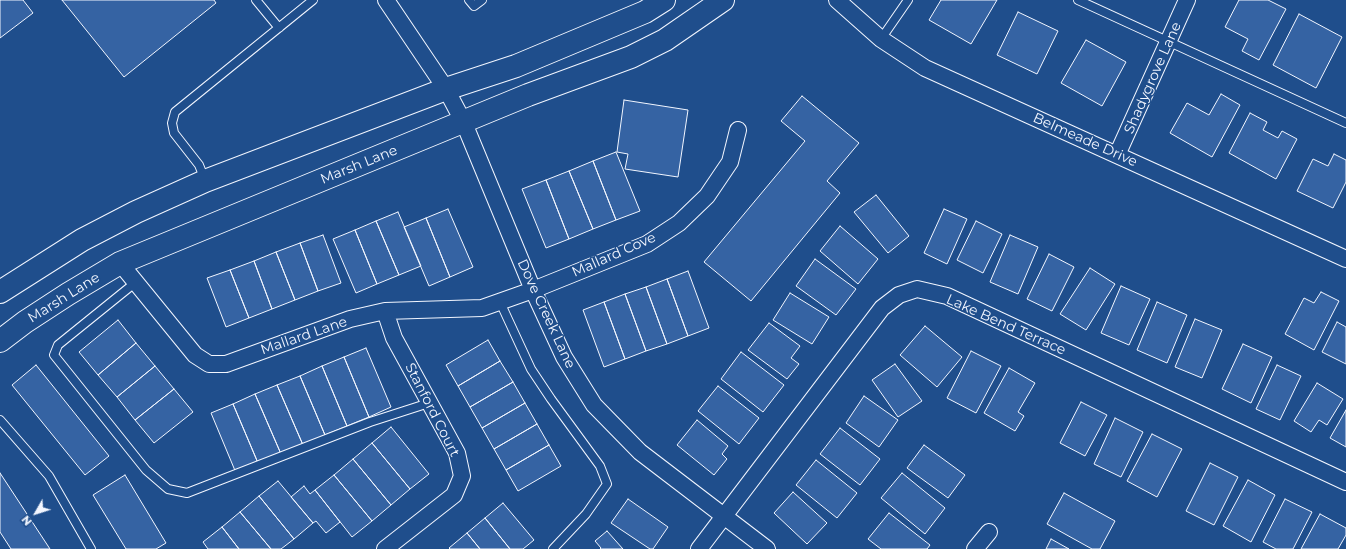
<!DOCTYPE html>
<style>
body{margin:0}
#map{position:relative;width:1346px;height:549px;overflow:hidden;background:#1f4e8c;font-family:Montserrat,sans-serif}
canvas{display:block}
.north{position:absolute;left:16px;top:493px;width:40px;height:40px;-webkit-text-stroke:3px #1f4e8c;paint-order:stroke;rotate:231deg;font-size:11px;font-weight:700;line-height:16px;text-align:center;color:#f2f6ff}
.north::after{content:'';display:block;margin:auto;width:14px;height:18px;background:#f2f6ff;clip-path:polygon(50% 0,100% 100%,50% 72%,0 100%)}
</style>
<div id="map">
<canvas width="1346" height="549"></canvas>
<div class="north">N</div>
</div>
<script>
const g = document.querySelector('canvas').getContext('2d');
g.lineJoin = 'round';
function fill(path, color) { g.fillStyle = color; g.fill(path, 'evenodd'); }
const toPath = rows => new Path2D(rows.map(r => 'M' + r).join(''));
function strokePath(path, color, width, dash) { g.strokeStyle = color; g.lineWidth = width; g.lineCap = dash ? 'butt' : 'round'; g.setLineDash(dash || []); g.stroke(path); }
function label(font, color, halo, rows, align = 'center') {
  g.font = font + ' Montserrat,sans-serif'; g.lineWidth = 3; g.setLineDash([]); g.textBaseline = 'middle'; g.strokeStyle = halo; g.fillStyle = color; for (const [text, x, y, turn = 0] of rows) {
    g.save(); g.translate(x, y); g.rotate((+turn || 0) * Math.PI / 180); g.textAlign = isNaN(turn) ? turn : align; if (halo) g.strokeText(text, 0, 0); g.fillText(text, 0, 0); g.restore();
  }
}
const building = toPath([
 [0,0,23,0,33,13,0,38,0,0],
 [62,0,214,0,216,3,124,77,62,0],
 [941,0,997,0,971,44,929,20,941,0],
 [1239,0,1268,0,1286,9,1259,60,1242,51,1248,39,1225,27,1239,0],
 [1018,12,1058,31,1037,74,997,55,1018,12],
 [1299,14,1342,37,1316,88,1273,65,1299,14],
 [1086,40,1126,62,1102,106,1061,83,1086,40],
 [1221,94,1240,105,1212,157,1170,133,1187,103,1209,115,1221,94],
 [802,96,859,143,827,181,840,193,751,301,704,262,805,141,781,121,802,96],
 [624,100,688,110,678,177,625,169,628,154,617,152,624,100],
 [1250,113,1267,122,1263,130,1278,138,1282,131,1297,139,1276,179,1229,153,1250,113],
 [616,152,640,211,616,220,593,161,616,152],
 [1334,154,1346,160,1346,182,1333,208,1297,191,1313,159,1328,166,1334,154],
 [593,161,616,220,593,229,569,171,593,161],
 [569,171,593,229,569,239,546,180,569,171],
 [546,180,569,239,546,248,522,189,546,180],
 [876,195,909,236,888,253,854,212,876,195],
 [448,209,473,267,450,277,426,218,448,209],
 [944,209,967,219,947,264,924,253,944,209],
 [398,212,421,266,399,275,376,221,398,212],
 [426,218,450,277,429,286,404,227,426,218],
 [376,221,399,275,377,284,355,230,376,221],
 [976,221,1002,234,983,273,957,260,976,221],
 [840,226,878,259,858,284,820,251,840,226],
 [355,230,377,284,356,293,333,239,355,230],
 [323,235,341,283,318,291,300,243,323,235],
 [1010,235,1038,247,1018,294,990,282,1010,235],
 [300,243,318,291,295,300,276,252,300,243],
 [276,252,295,300,272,309,254,261,276,252],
 [1049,254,1074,267,1052,311,1027,299,1049,254],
 [815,259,856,289,836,315,796,286,815,259],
 [254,261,272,309,249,318,230,270,254,261],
 [1090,268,1115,284,1086,330,1060,314,1090,268],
 [230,270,249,318,226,327,207,278,230,270],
 [688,271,709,328,688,336,667,279,688,271],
 [667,279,688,336,667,344,646,287,667,279],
 [1121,286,1150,299,1129,345,1101,333,1121,286],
 [646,287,667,344,646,351,625,294,646,287],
 [1321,292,1339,301,1314,350,1285,334,1304,298,1314,303,1321,292],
 [790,293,829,317,812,344,773,320,790,293],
 [625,294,646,351,625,359,604,302,625,294],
 [604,302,625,359,604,367,583,310,604,302],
 [1157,302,1187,315,1167,363,1137,350,1157,302],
 [1195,319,1222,330,1202,378,1175,367,1195,319],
 [118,320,136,343,98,375,79,352,118,320],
 [1337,322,1346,327,1346,364,1322,352,1337,322],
 [769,323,800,346,791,358,799,364,787,379,748,350,769,323],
 [925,326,962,357,937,387,900,355,925,326],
 [488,340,500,361,458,386,446,365,488,340],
 [136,343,155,366,117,397,98,375,136,343],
 [1243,344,1272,357,1251,403,1222,389,1243,344],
 [366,348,391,407,369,417,344,357,366,348],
 [971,351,1001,366,976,413,947,398,971,351],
 [741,352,784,385,763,412,721,379,741,352],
 [344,357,369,417,347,426,322,366,344,357],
 [500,361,513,382,470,407,458,386,500,361],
 [895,364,922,401,898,417,872,380,895,364],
 [36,365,109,456,85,475,12,385,36,365],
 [1277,365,1301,376,1280,420,1256,409,1277,365],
 [155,366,174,389,135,420,117,397,155,366],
 [322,366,347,426,325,435,300,376,322,366],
 [1009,368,1035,383,1018,412,1024,416,1015,431,984,413,1009,368],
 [300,376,325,435,303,445,277,385,300,376],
 [513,382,525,403,482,428,470,407,513,382],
 [1317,383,1343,399,1327,425,1319,420,1311,432,1294,421,1317,383],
 [277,385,303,445,281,454,255,394,277,385],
 [718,386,759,418,739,444,698,411,718,386],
 [174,389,193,412,154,443,135,420,174,389],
 [255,394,281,454,258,463,233,404,255,394],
 [864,396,898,420,879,447,846,423,864,396],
 [1081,402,1107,415,1085,456,1060,443,1081,402],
 [525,403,537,424,494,449,482,428,525,403],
 [233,404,258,463,236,473,211,413,233,404],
 [1346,410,1346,447,1330,438,1346,410],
 [1115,418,1143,432,1121,477,1094,464,1115,418],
 [697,420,728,446,722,454,727,459,714,475,677,445,697,420],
 [537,424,549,445,506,470,494,449,537,424],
 [391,427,429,474,410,489,372,443,391,427],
 [840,428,880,459,860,485,820,454,840,428],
 [1152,434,1182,449,1157,497,1127,481,1152,434],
 [372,443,410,489,391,505,353,459,372,443],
 [549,445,561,466,518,491,506,470,549,445],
 [924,445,965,475,948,498,907,468,924,445],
 [353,459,391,505,372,521,334,475,353,459],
 [816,460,857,493,837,518,796,485,816,460],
 [1210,463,1238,477,1214,525,1186,511,1210,463],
 [0,473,50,549,11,549,0,532,0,473],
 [902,473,945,508,925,534,881,498,902,473],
 [125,475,166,543,156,549,126,549,93,495,125,475],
 [334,475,372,521,352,537,315,490,334,475],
 [1248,480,1275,495,1251,542,1223,526,1248,480],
 [278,481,313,523,294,539,259,496,278,481],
 [304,486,310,494,315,490,340,522,326,533,316,521,313,523,291,497,304,486],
 [793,492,827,523,807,544,774,513,793,492],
 [1064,493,1115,521,1100,549,1092,549,1047,524,1064,493],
 [259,496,294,539,281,549,271,549,240,512,259,496],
 [628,499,668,527,653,549,650,549,611,523,628,499],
 [1285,499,1312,512,1293,549,1276,549,1263,542,1285,499],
 [503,503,534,540,523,549,510,549,485,518,503,503],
 [240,512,271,549,239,549,222,527,240,512],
 [889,513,930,545,927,549,881,549,868,539,889,513],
 [1320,514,1346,528,1346,535,1338,549,1301,549,1320,514],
 [485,518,510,549,480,549,467,533,485,518],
 [222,527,239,549,208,549,203,542,222,527],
 [607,531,623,549,600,549,601,548,595,541,607,531],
 [467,533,480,549,450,549,449,548,467,533],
 [1051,539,1069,549,1046,549,1051,539]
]);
const service = toPath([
 [256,0,279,28],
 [469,0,474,6,482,0],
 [1078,0,1346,123],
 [881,39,908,0],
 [205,180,199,165,174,133,172,123,175,112,313,0],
 [136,282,58,345,54,355,146,470,168,489,187,493,370,422,429,403],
 [500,302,531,369,551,399,600,466,607,484,586,514,553,549],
 [0,420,49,476,91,549]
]);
const minor = toPath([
 [386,0,446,89,464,123,533,290,564,357,594,405,640,452,767,549],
 [837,0,881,39,925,68,1346,259],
 [1117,155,1187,0],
 [120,263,195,355,209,364,226,364,350,319,385,311,482,308,533,290,647,244,679,223,707,196,730,162,738,130],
 [385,549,454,495,462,476,457,453,394,338,385,311],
 [699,549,882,308,899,295,917,289,947,296,1346,482],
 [975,549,989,532]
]);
const secondary = toPath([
 [0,292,82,240,136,212,205,181,446,89,516,66,645,12,664,0],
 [0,341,25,322,68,294,120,263,528,95,631,57,665,40,723,0]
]);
const streetNames = [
 ["Shadygrove Lane",1153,78,-66],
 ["Belmeade Drive",1085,140,24],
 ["Marsh Lane",359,165,-22],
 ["Mallard Cove",614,255,-24],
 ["Marsh Lane",64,298,-32],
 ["Dove Creek Lane",546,314,65],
 ["Lake Bend Terrace",1006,325,24],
 ["Mallard Lane",304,336,-19],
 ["Stanford Court",432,410,63]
];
fill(building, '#3563a3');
strokePath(building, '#f2f6ff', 1);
strokePath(service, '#f2f6ff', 10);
strokePath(minor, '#f2f6ff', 18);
strokePath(secondary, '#f2f6ff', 24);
strokePath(service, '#1f4e8c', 8);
strokePath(minor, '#1f4e8c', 16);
strokePath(secondary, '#1f4e8c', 22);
label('14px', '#f2f6ff', '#1f4e8c', streetNames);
</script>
